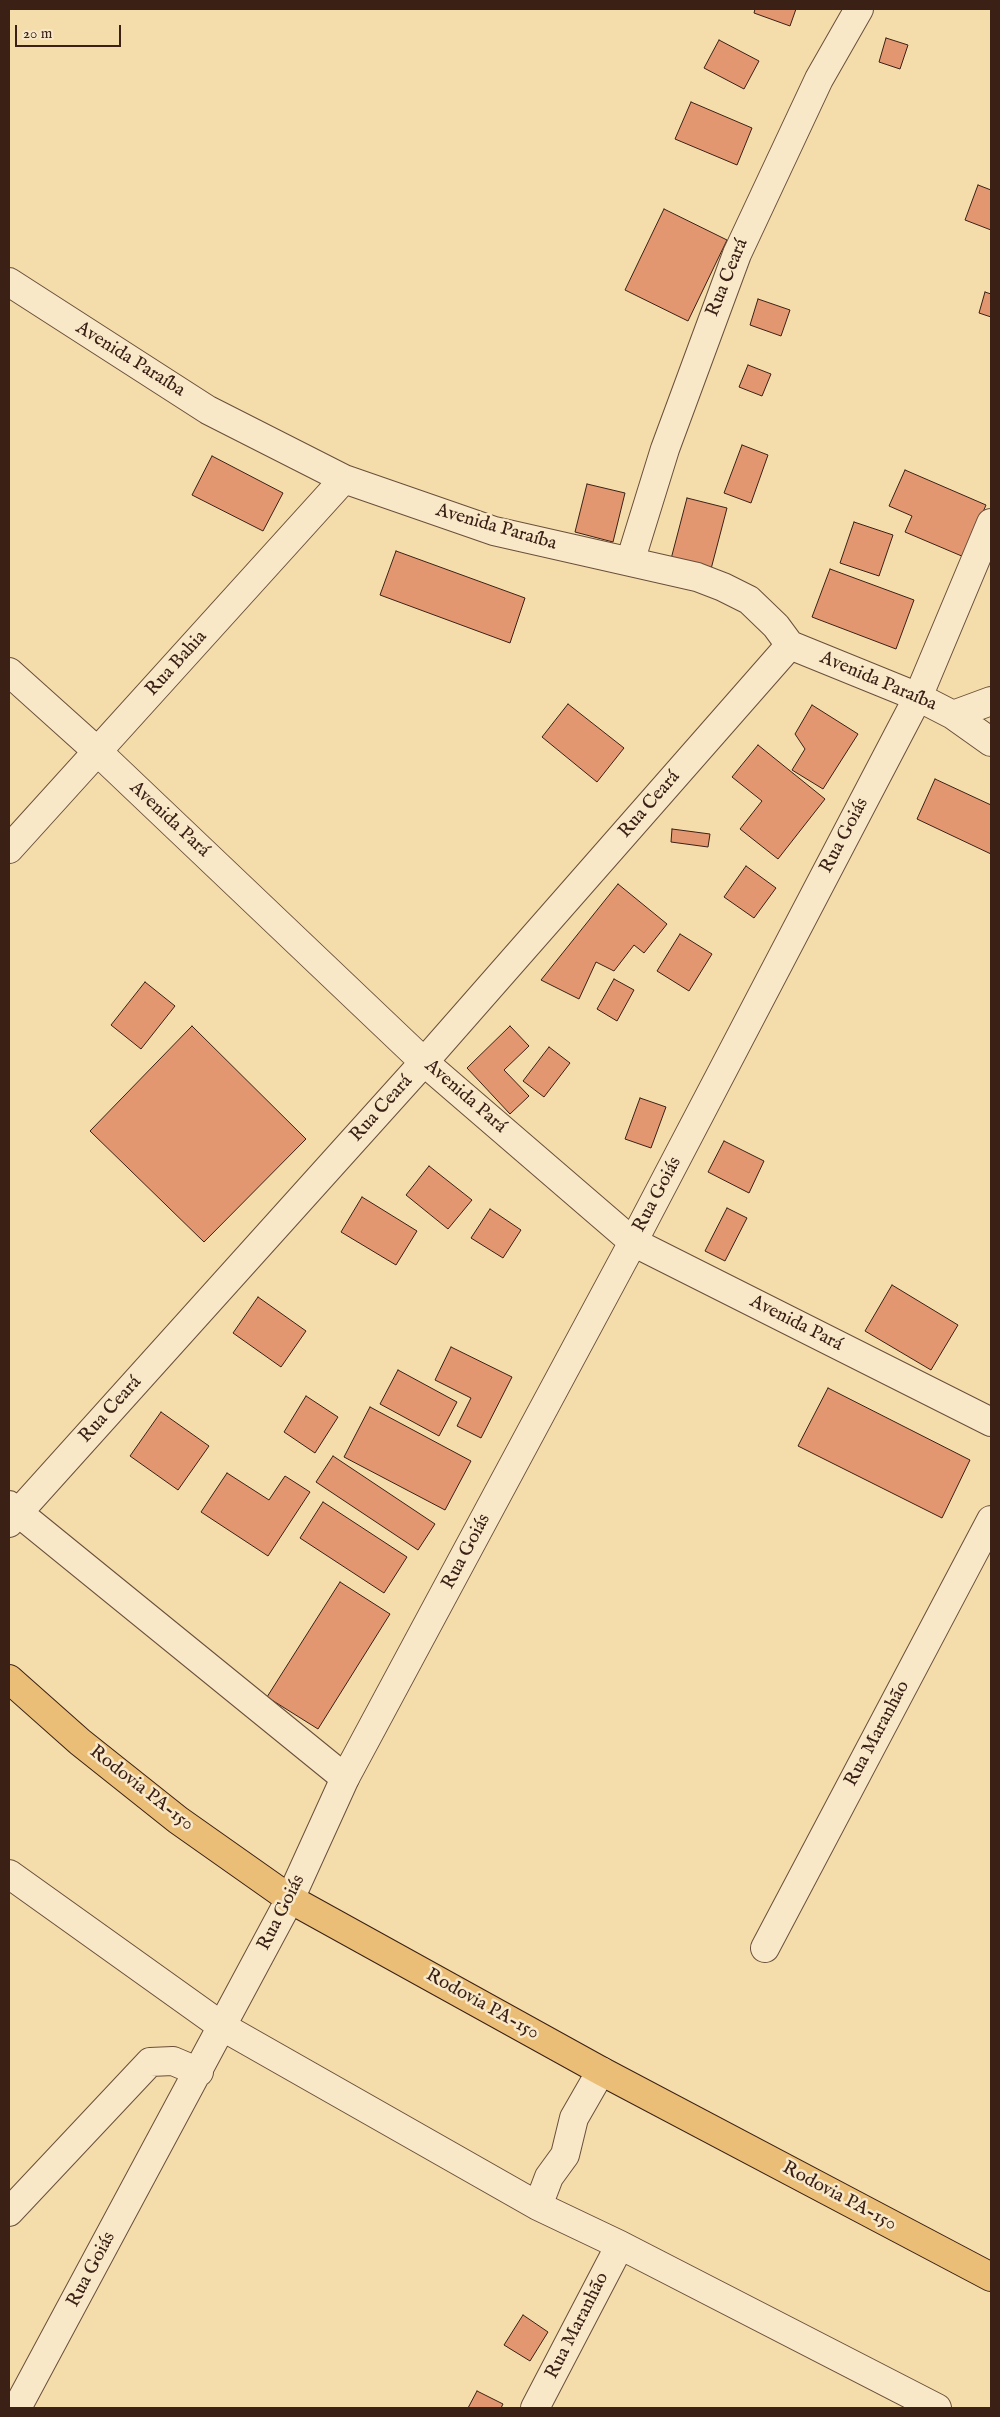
<!DOCTYPE html>
<meta charset="utf-8">
<style>
body{margin:0}
#map{position:relative;width:1000px;height:2417px;overflow:hidden;background:#f4dcab;font-family:"IM FELL English",serif}
canvas{display:block}
.frame{position:absolute;inset:0;border:10px solid #3b2016;pointer-events:none}
.scale{position:absolute;left:15px;top:25px;width:106px;height:22px;box-sizing:border-box;border:2px solid #3b2016;border-top:0;padding-left:6px;font-size:15px;line-height:18px;white-space:nowrap;color:#3b2016;-webkit-text-stroke:4px #f8e8c8;paint-order:stroke}
</style>
<div id="map">
<canvas width="1000" height="2417"></canvas>
<div class="frame"></div>
<div class="scale">20 m</div>
</div>
<script>
const g = document.querySelector('canvas').getContext('2d');
g.lineJoin = 'round';
function fill(path, color) { g.fillStyle = color; g.fill(path, 'evenodd'); }
const toPath = rows => new Path2D(rows.map(r => 'M' + r).join(''));
function strokePath(path, color, width, dash) { g.strokeStyle = color; g.lineWidth = width; g.lineCap = dash ? 'butt' : 'round'; g.setLineDash(dash || []); g.stroke(path); }
function label(font, color, halo, rows, align = 'center') {
  g.font = font + ' "IM FELL English",serif'; g.lineWidth = 5; g.setLineDash([]); g.textBaseline = 'middle'; g.strokeStyle = halo; g.fillStyle = color; for (const [text, x, y, turn = 0] of rows) {
    g.save(); g.translate(x, y); g.rotate((+turn || 0) * Math.PI / 180); g.textAlign = isNaN(turn) ? turn : align; if (halo) g.strokeText(text, 0, 0); g.fillText(text, 0, 0); g.restore();
  }
}
const building = toPath([
 [755,9,796,9,790,26,754,13,755,9],
 [886,38,908,45,900,69,879,62,886,38],
 [719,40,759,61,744,89,704,68,719,40],
 [691,102,752,128,737,165,675,139,691,102],
 [978,185,991,190,991,230,965,220,978,185],
 [664,209,727,240,688,321,625,290,664,209],
 [985,292,991,294,991,317,979,313,985,292],
 [758,299,790,310,781,336,750,325,758,299],
 [748,365,771,374,762,396,739,387,748,365],
 [742,445,768,455,751,503,724,493,742,445],
 [212,456,283,493,263,531,192,495,212,456],
 [905,470,986,505,964,557,905,532,912,516,889,506,905,470],
 [587,484,625,493,613,542,575,532,587,484],
 [687,498,727,508,711,569,671,559,687,498],
 [854,522,893,535,879,576,840,563,854,522],
 [396,551,525,598,510,643,380,595,396,551],
 [830,569,914,600,896,649,812,617,830,569],
 [568,704,624,748,597,782,542,737,568,704],
 [812,705,858,734,823,789,792,770,805,749,795,734,812,705],
 [758,745,825,799,778,859,740,829,762,801,732,777,758,745],
 [935,779,991,805,991,854,917,819,935,779],
 [672,829,710,834,708,847,671,842,672,829],
 [746,866,776,888,754,918,724,897,746,866],
 [618,884,667,924,644,953,634,945,614,971,596,962,579,999,541,980,618,884],
 [680,934,712,954,689,991,657,971,680,934],
 [614,979,634,990,617,1021,597,1009,614,979],
 [145,982,175,1006,141,1049,111,1025,145,982],
 [192,1026,306,1139,204,1242,90,1131,192,1026],
 [510,1026,529,1046,504,1070,529,1096,510,1114,467,1068,510,1026],
 [549,1047,570,1063,544,1097,523,1081,549,1047],
 [640,1098,666,1107,651,1148,625,1139,640,1098],
 [724,1141,764,1161,749,1193,708,1172,724,1141],
 [429,1166,472,1200,448,1229,406,1195,429,1166],
 [362,1197,417,1231,396,1265,341,1232,362,1197],
 [727,1208,747,1218,725,1261,705,1251,727,1208],
 [490,1209,521,1230,503,1258,471,1238,490,1209],
 [892,1285,958,1325,931,1370,865,1331,892,1285],
 [258,1297,306,1331,281,1367,233,1333,258,1297],
 [451,1347,512,1377,481,1438,457,1426,471,1398,435,1380,451,1347],
 [398,1370,457,1402,439,1436,380,1404,398,1370],
 [828,1388,970,1460,942,1518,798,1446,828,1388],
 [306,1396,338,1417,315,1453,284,1432,306,1396],
 [370,1407,471,1461,445,1510,344,1457,370,1407],
 [161,1412,209,1446,178,1490,130,1456,161,1412],
 [333,1456,435,1524,418,1550,316,1482,333,1456],
 [227,1473,269,1500,285,1476,310,1492,268,1556,201,1512,227,1473],
 [323,1502,407,1557,384,1593,300,1538,323,1502],
 [340,1582,390,1614,318,1729,267,1697,340,1582],
 [523,2315,548,2332,530,2361,504,2345,523,2315],
 [477,2391,503,2404,501,2408,468,2408,477,2391]
]);
const minor = toPath([
 [9,282,208,410,344,479,494,531,697,577,723,587,749,600,776,626,790,645,918,697,953,715,991,742],
 [630,562,665,449,737,254,819,79,859,9],
 [9,672,97,751,424,1062,633,1242,991,1422],
 [953,715,991,701],
 [9,849,344,479],
 [9,1505,345,1778],
 [9,1523,424,1062,790,645],
 [9,1874,223,2027,538,2206,620,2245,937,2408],
 [765,1948,991,1520],
 [538,2206,549,2177,565,2155,574,2118,601,2071],
 [9,2212,150,2062,173,2061,199,2072],
 [17,2408,290,1899],
 [535,2408,620,2245]
]);
const tertiary = toPath([
 [290,1899,345,1778,633,1242,918,697,991,523]
]);
const trunk = toPath([
 [9,1679,80,1742,178,1820,290,1899,601,2071,991,2277]
]);
const streetNames = [
 ["Rua Ceará",728,278,-68],
 ["Avenida Paraíba",130,360,32],
 ["Avenida Paraíba",496,528,16],
 ["Rua Bahia",177,664,-48],
 ["Avenida Paraíba",878,682,23],
 ["Rua Ceará",650,805,-49],
 ["Avenida Pará",169,820,43],
 ["Rua Goiás",845,836,-62],
 ["Avenida Pará",465,1097,41],
 ["Rua Ceará",382,1109,-48],
 ["Rua Goiás",658,1195,-62],
 ["Avenida Pará",796,1324,27],
 ["Rua Ceará",111,1410,-48],
 ["Rua Goiás",467,1552,-62],
 ["Rua Maranhão",878,1734,-62],
 ["Rodovia PA-150",141,1789,38],
 ["Rua Goiás",282,1913,-63],
 ["Rodovia PA-150",482,2005,29],
 ["Rodovia PA-150",839,2197,28],
 ["Rua Goiás",92,2270,-62],
 ["Rua Maranhão",578,2326,-63]
];
fill(building, '#e29771');
strokePath(building, '#3b2016', 1);
strokePath(minor, '#694f3b', 30);
strokePath(tertiary, '#694f3b', 30);
strokePath(trunk, '#3b2016', 30);
strokePath(minor, '#f8e8c8', 28);
strokePath(tertiary, '#f8e8c8', 28);
strokePath(trunk, '#eabe76', 28);
label('19px', '#3b2016', '#f8e8c8', streetNames);
</script>
